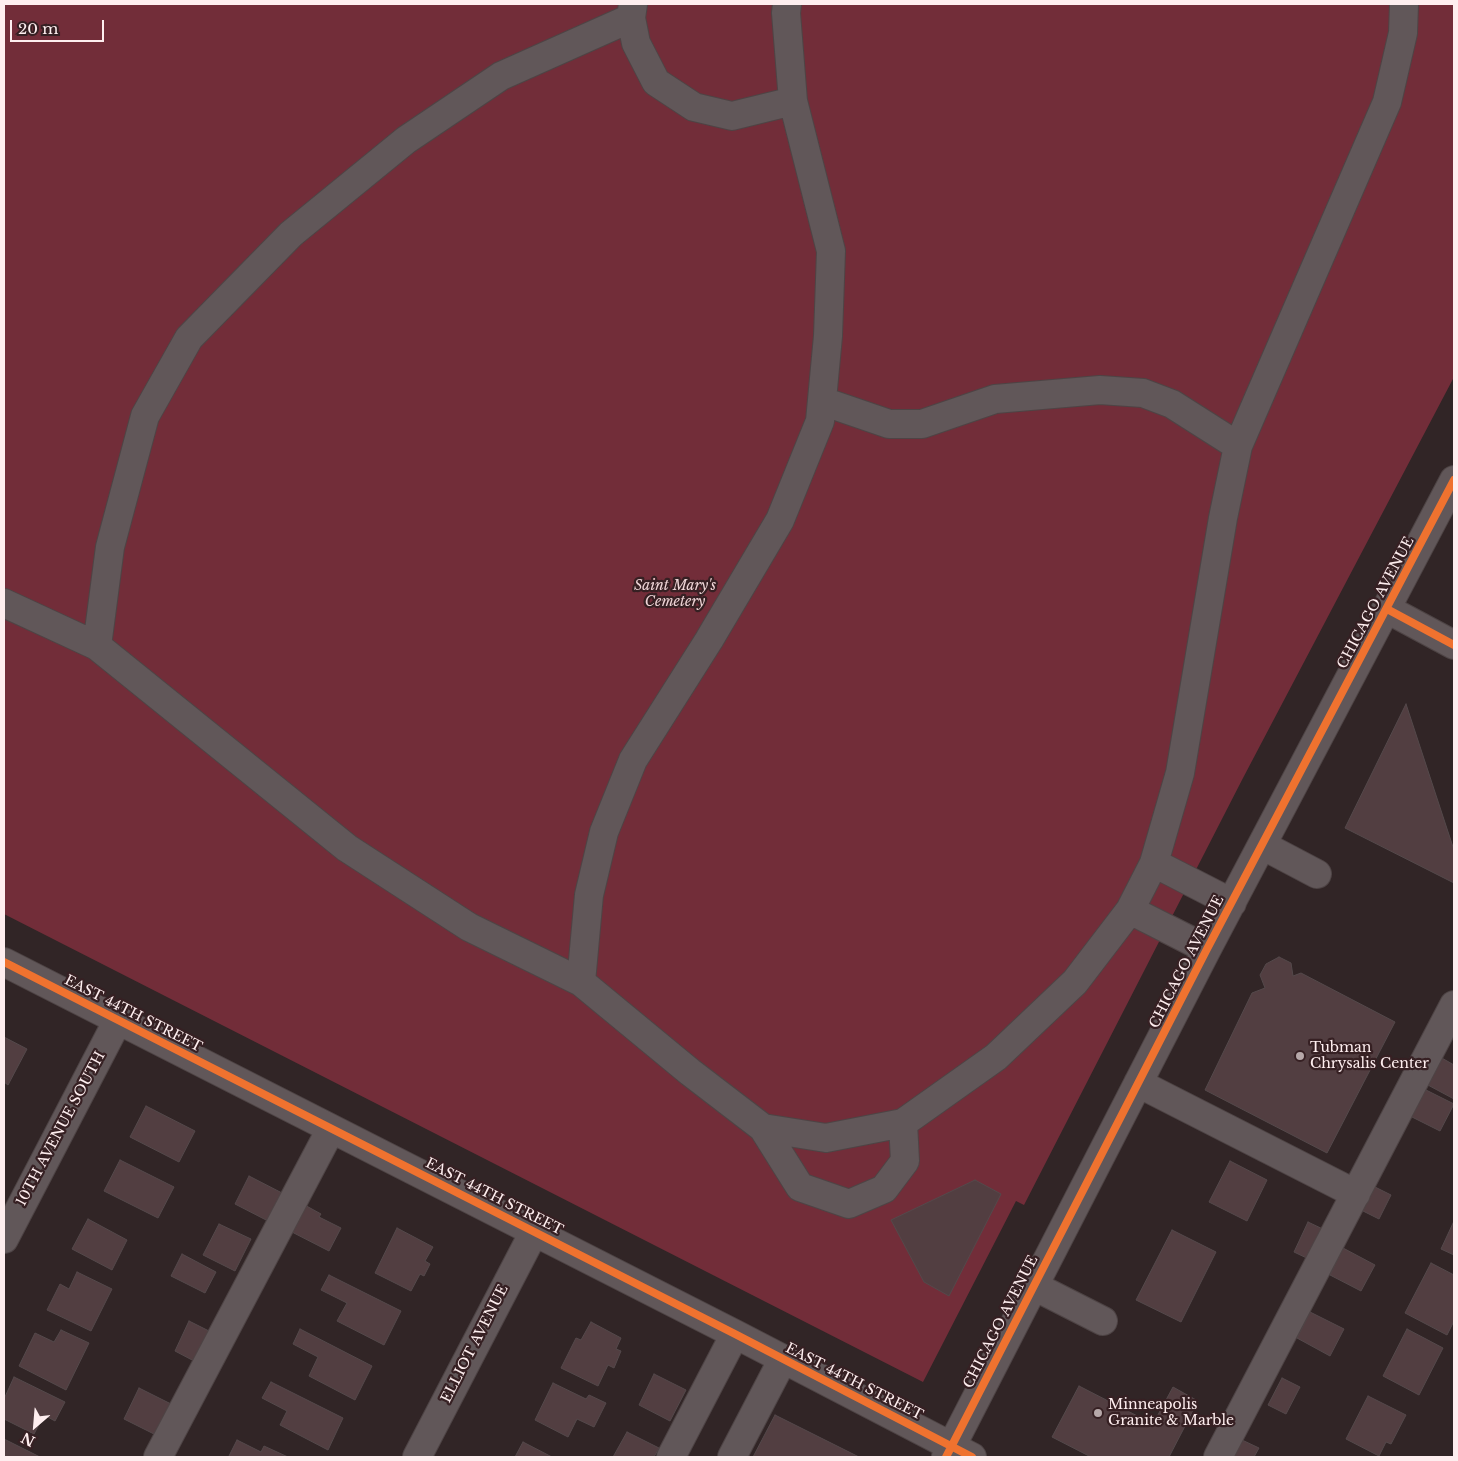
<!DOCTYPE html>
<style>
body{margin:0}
#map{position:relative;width:1458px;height:1461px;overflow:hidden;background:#312526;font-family:"Libre Baskerville",serif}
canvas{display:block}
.frame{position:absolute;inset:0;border:5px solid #feeeef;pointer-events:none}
.north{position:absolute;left:10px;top:1401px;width:50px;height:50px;-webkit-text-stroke:4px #362023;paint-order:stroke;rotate:207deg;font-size:14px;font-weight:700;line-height:20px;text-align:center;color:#feeeef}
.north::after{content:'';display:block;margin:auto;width:18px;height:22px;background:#feeeef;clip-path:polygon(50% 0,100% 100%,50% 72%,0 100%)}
.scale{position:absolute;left:10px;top:20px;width:94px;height:22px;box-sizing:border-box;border:2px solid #feeeef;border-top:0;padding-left:6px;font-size:15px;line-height:18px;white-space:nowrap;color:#feeeef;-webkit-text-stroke:4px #362023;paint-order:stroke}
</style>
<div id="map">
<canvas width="1458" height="1461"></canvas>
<div class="frame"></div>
<div class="north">N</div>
<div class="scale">20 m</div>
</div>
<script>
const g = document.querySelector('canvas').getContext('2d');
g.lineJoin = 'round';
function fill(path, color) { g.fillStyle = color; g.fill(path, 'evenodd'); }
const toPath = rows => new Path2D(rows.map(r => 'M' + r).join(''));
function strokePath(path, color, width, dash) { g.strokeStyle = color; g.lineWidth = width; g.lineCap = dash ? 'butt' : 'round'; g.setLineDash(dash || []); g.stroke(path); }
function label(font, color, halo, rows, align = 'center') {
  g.font = font + ' "Libre Baskerville",serif'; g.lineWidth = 4.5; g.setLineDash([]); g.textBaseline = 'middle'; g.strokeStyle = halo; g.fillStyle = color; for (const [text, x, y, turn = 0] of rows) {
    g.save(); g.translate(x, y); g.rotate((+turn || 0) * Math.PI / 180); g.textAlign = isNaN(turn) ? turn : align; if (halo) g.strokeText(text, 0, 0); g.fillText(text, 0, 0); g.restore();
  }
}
const green = toPath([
 [4,4,1454,4,1454,377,1243,778,1024,1205,1016,1201,923,1382,4,914]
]);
const building = toPath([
 [1406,704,1454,850,1454,883,1345,828,1406,704],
 [1279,957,1291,963,1293,976,1301,973,1395,1022,1327,1153,1205,1090,1252,993,1265,988,1260,975,1266,964,1279,957],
 [4,1037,27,1049,8,1085,4,1082,4,1037],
 [1440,1057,1454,1065,1454,1099,1426,1084,1440,1057],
 [1424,1089,1454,1104,1440,1131,1410,1116,1424,1089],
 [146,1106,195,1131,179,1162,130,1137,146,1106],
 [120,1160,174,1187,158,1218,104,1191,120,1160],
 [1230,1161,1267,1180,1247,1221,1209,1202,1230,1161],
 [249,1176,284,1194,270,1222,235,1204,249,1176],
 [975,1180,1001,1194,949,1296,924,1282,891,1220,975,1180],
 [1373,1186,1391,1195,1379,1219,1361,1210,1373,1186],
 [301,1203,321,1214,319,1217,341,1228,329,1251,288,1230,301,1203],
 [88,1219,127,1240,112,1270,72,1249,88,1219],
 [1454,1221,1454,1255,1441,1249,1454,1221],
 [1308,1222,1327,1231,1313,1261,1294,1252,1308,1222],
 [219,1224,251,1239,235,1271,203,1255,219,1224],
 [397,1228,433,1247,425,1261,430,1264,424,1276,420,1274,411,1291,375,1273,397,1228],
 [1172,1230,1216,1252,1181,1322,1136,1300,1172,1230],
 [1343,1248,1375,1265,1361,1291,1330,1275,1343,1248],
 [182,1254,216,1272,205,1293,171,1276,182,1254],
 [1431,1263,1454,1275,1454,1321,1447,1335,1405,1313,1431,1263],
 [77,1272,112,1289,91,1331,47,1310,60,1284,69,1289,77,1272],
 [329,1275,401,1311,384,1345,337,1321,347,1303,321,1290,329,1275],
 [1310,1312,1344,1329,1330,1356,1297,1338,1310,1312],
 [189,1321,209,1331,194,1361,175,1351,189,1321],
 [591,1322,621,1338,616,1349,621,1351,614,1368,608,1365,598,1386,561,1368,576,1338,581,1340,591,1322],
 [300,1329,372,1366,355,1400,309,1376,318,1357,293,1344,300,1329],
 [1407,1329,1443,1348,1419,1395,1383,1376,1407,1329],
 [61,1330,89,1343,66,1390,19,1366,35,1333,54,1342,61,1330],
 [654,1374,686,1390,670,1421,639,1405,654,1374],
 [14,1377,65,1402,55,1421,44,1415,34,1434,4,1419,4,1399,14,1377],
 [1282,1378,1300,1387,1286,1414,1268,1405,1282,1378],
 [271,1382,343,1418,328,1450,280,1425,287,1411,262,1398,271,1382],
 [553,1383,586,1399,589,1395,606,1403,594,1427,577,1419,568,1437,535,1420,553,1383],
 [1079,1386,1153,1424,1173,1387,1198,1401,1169,1457,1170,1457,1091,1457,1052,1437,1079,1386],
 [139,1388,171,1404,156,1435,124,1419,139,1388],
 [1368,1396,1406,1415,1391,1444,1386,1442,1379,1456,1346,1439,1368,1396],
 [775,1415,859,1457,753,1457,775,1415],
 [627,1432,659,1448,654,1457,613,1457,627,1432],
 [4,1439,40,1457,4,1457,4,1439],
 [237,1440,261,1452,264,1446,288,1457,231,1457,229,1456,237,1440],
 [1242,1440,1259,1448,1254,1457,1233,1457,1242,1440],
 [523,1442,552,1457,515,1457,523,1442]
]);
const minor = toPath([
 [633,4,631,18,636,43,656,82,694,107,732,116,793,101],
 [822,401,889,424,922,424,995,399,1100,390,1143,393,1172,404,1238,446],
 [4,603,97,646,347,848,469,927,581,982,690,1072,763,1128,826,1138,903,1123,996,1057,1075,982,1130,910,1154,863,1180,773,1223,518,1238,446,1387,102,1403,33,1404,4],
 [1387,609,1454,645],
 [97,646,110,547,145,416,189,338,291,234,406,140,501,76,631,18],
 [1262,845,1317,874],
 [1154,863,1232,903],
 [1130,910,1207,949],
 [4,962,735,1334,972,1457],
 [581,982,589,895,604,832,633,760,709,640,780,520,820,421,828,336,831,251,793,101,786,13,787,4],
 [1138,1083,1356,1194],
 [763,1128,800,1187,849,1204,884,1189,905,1161,903,1123],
 [4,1239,118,1020],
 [1034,1286,1103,1321],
 [158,1457,331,1129],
 [417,1457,534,1232],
 [671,1457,735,1334],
 [732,1457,783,1359],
 [946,1457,1207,949,1454,480],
 [1218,1457,1454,1005]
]);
const cycleway = toPath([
 [1387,609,1454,645],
 [4,962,735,1334,972,1457],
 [946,1457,1207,949,1454,480]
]);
const markers = [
 [1300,1056,5,"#b6a8a9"],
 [1098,1413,5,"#b6a8a9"]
];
const parkNames = [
 ["Saint Mary's",675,586],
 ["Cemetery",675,602]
];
const streetNames = [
 ["CHICAGO AVENUE",1376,603,-62],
 ["CHICAGO AVENUE",1187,962,-63],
 ["EAST 44TH STREET",133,1014,27],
 ["10TH AVENUE SOUTH",61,1129,-62],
 ["EAST 44TH STREET",494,1197,27],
 ["CHICAGO AVENUE",1001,1322,-63],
 ["ELLIOT AVENUE",475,1344,-63],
 ["EAST 44TH STREET",854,1382,27]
];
const poiNames = [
 ["Tubman",1310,1048],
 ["Chrysalis Center",1310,1064],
 ["Minneapolis",1108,1405],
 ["Granite & Marble",1108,1421]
];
fill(green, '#722d39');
fill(building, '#523e41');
strokePath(building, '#54494b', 1);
strokePath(minor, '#4e4445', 30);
strokePath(minor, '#615759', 28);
strokePath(cycleway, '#ef722f', 8);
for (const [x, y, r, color] of markers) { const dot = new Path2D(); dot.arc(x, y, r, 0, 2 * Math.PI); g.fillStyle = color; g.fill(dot); strokePath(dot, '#362023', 2); }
label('italic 14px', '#efd5d7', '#362023', parkNames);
label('14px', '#feeeef', '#362023', streetNames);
label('14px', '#feeeef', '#362023', poiNames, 'left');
</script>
